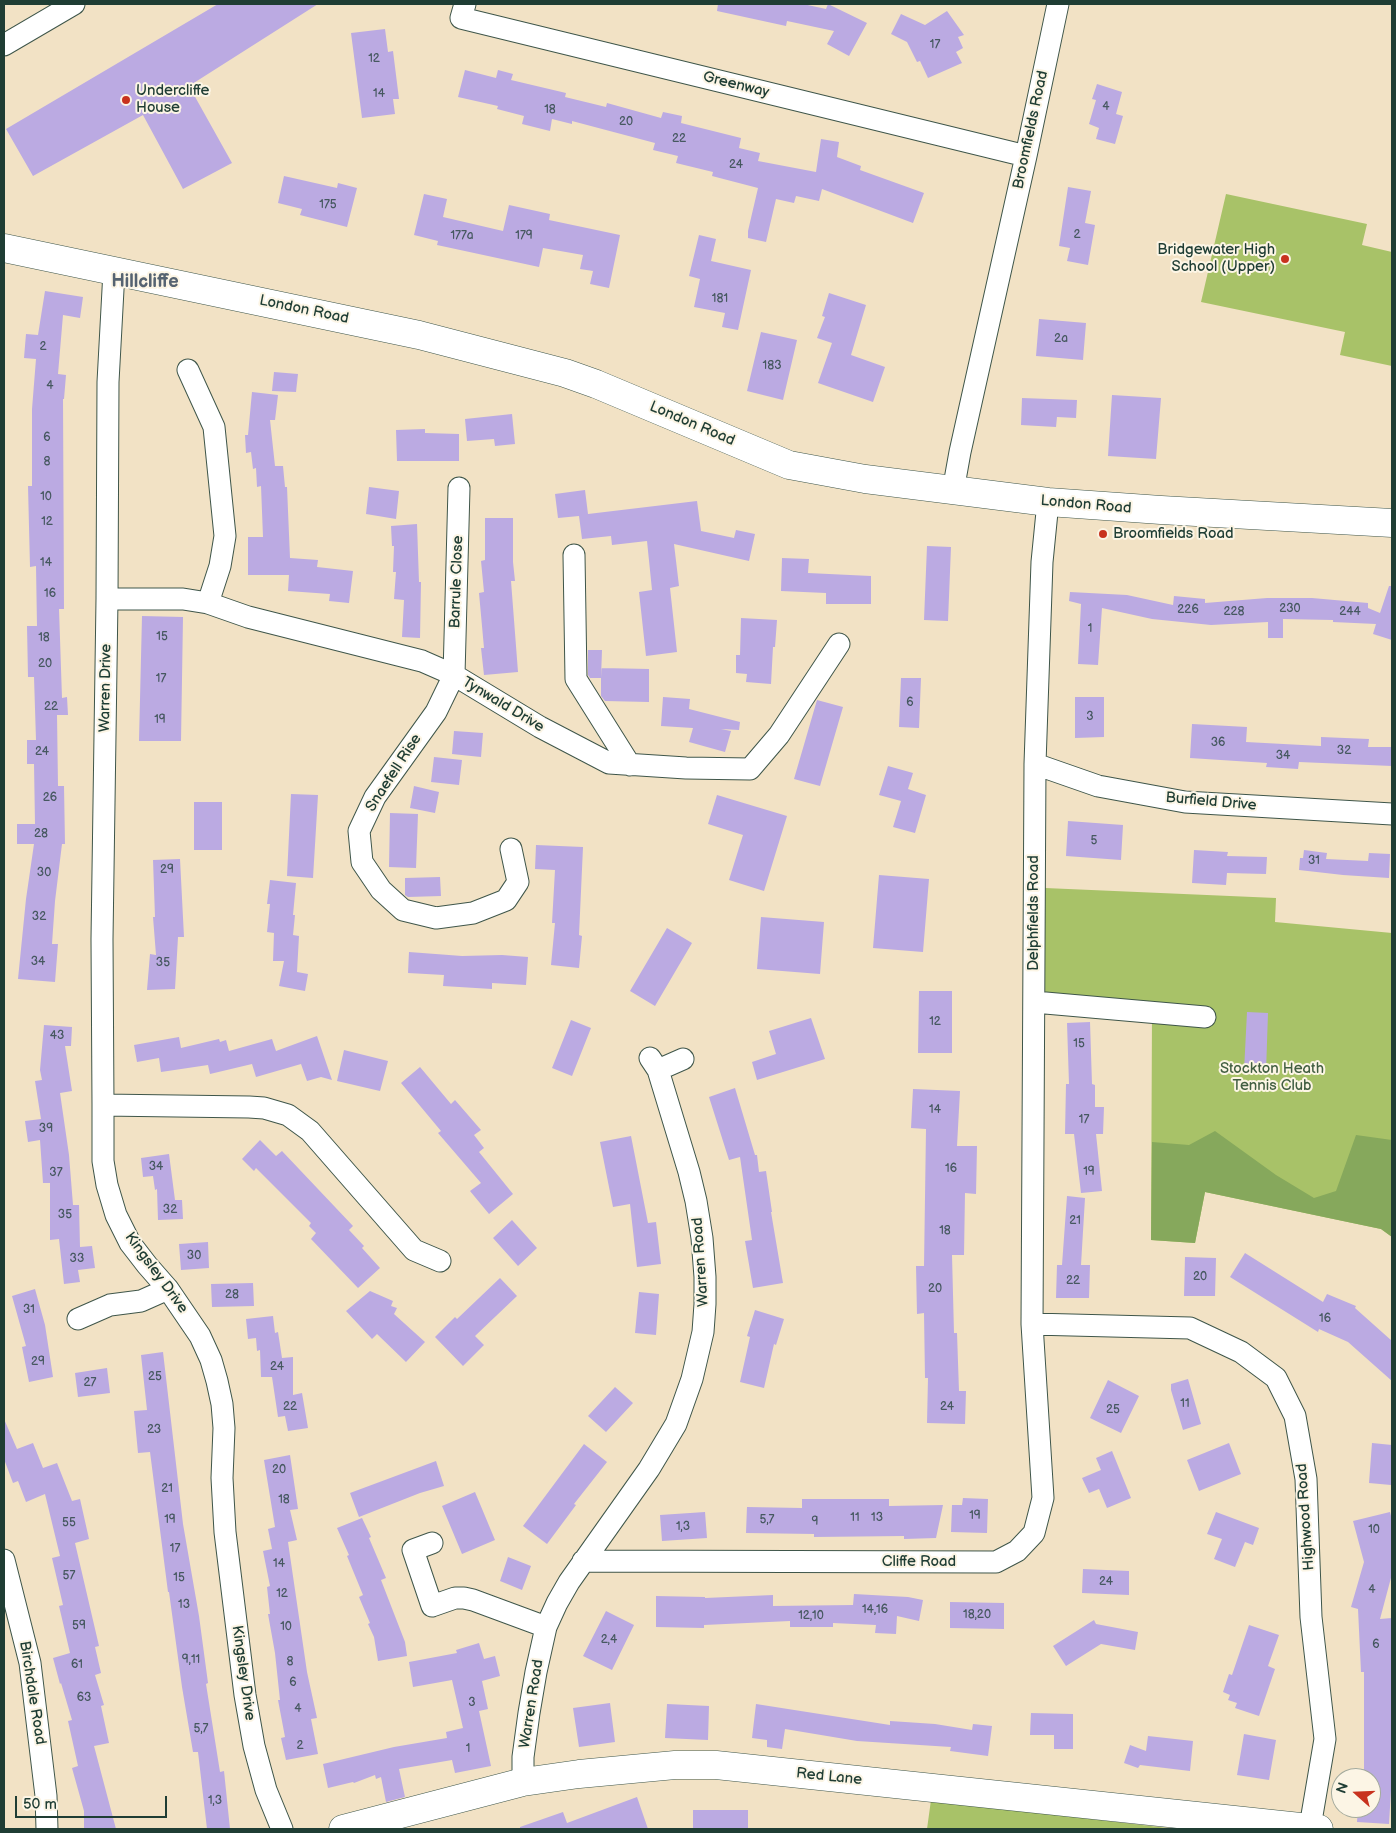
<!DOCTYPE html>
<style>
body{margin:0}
#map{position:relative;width:1396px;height:1833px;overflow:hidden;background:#f2e2c5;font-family:"Balsamiq Sans",sans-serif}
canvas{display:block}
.frame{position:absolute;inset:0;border:5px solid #1f3d34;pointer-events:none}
.north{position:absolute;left:1331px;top:1768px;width:50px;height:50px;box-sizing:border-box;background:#fcf5e5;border:1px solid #a4ab9e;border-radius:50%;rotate:290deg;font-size:14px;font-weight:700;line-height:20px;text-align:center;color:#1f3d34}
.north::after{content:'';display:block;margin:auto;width:18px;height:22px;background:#c8321e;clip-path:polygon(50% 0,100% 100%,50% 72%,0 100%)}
.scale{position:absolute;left:15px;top:1796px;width:152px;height:22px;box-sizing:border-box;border:2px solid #1f3d34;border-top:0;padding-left:6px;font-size:15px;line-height:18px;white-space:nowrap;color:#1f3d34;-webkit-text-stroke:4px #fcf5e5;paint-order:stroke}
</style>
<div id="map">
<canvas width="1396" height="1833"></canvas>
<div class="frame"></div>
<div class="north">N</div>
<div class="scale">50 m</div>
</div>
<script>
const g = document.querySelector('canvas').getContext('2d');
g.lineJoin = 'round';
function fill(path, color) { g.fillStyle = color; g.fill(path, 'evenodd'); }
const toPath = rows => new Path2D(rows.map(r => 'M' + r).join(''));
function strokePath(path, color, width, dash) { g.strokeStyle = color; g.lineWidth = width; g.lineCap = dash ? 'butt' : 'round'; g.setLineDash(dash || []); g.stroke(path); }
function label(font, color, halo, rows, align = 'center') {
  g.font = font + ' "Balsamiq Sans",sans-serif'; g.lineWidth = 4; g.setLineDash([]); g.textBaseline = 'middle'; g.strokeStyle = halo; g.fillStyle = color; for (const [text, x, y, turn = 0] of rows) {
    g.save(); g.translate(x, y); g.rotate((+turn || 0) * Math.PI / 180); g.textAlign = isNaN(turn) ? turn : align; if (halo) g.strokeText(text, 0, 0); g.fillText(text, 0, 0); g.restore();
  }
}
const green = toPath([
 [1226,194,1367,224,1362,245,1392,252,1392,366,1340,355,1345,332,1201,302],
 [1045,888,1276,898,1275,922,1392,933,1392,1237,1381,1229,1205,1192,1195,1243,1151,1240,1152,1013,1034,1002],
 [931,1800,1176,1829,927,1829]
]);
const forest = toPath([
 [1215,1131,1276,1175,1314,1198,1336,1191,1356,1135,1392,1140,1392,1237,1381,1229,1205,1192,1195,1243,1151,1240,1152,1142,1189,1145]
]);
const building = toPath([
 [218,4,318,4,189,86,232,163,183,189,143,115,33,176,6,129],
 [718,4,803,4,826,9,828,4,867,23,849,56,827,44,834,31,787,21,786,26,717,11],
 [947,11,964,35,958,37,963,48,956,52,962,63,928,78,920,61,917,62,907,42,891,34,901,14,925,25],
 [385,29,388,52,393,51,399,99,393,99,395,114,362,118,351,33],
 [465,70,496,78,498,70,513,74,511,80,566,93,565,97,606,107,607,103,661,118,663,112,682,116,681,123,741,138,739,148,760,153,758,161,816,172,821,139,839,142,837,157,861,166,860,170,924,193,913,223,822,189,819,201,796,196,794,203,776,199,766,242,748,238,748,231,758,188,712,176,713,172,676,163,678,156,653,150,655,143,572,121,572,124,552,119,550,131,522,124,524,116,497,109,498,106,458,97],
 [1097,84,1122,92,1116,114,1123,116,1115,144,1096,139,1099,128,1089,124,1096,100,1092,99],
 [284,176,337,188,338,183,357,188,347,227,300,215,302,209,278,203],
 [1068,187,1091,191,1085,223,1095,225,1088,265,1067,261,1070,248,1059,246],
 [424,194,447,199,443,217,503,231,509,205,550,214,549,220,620,235,609,288,590,284,593,271,580,269,583,255,543,248,539,267,437,245,438,241,414,235],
 [699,235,716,239,711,261,751,270,738,330,722,327,725,313,694,307,700,279,689,276],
 [45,291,83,297,80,318,63,315,58,374,66,375,64,399,63,399,64,609,59,609,62,698,67,697,68,715,57,715,58,786,64,786,65,844,62,844,55,901,52,944,58,944,55,982,18,979,26,899,34,844,17,844,17,824,35,824,34,764,27,764,27,740,36,740,34,677,28,677,27,626,37,626,36,566,30,567,28,486,32,486,32,409,36,359,24,358,26,334,38,335],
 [829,293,866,305,851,355,885,367,873,402,818,383,832,343,817,338,825,317,822,316],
 [1039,319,1086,323,1083,360,1036,356],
 [761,332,797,340,783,400,747,391],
 [274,372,298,374,296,392,272,391],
 [252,392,278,395,275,420,270,420,275,466,283,466,285,487,287,487,290,558,318,560,317,567,353,571,349,603,329,601,330,594,288,591,289,575,248,575,248,537,263,537,261,486,257,487,256,468,253,469,251,452,246,453,245,435,248,435],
 [1112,395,1161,398,1156,459,1108,456],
 [1022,398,1077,400,1076,418,1057,417,1056,427,1021,425],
 [512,414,515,444,495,446,494,439,467,441,465,419],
 [425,429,425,433,459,434,459,461,397,461,396,430],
 [369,487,399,491,396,519,366,514],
 [585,490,588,514,697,501,701,531,734,538,736,530,755,534,749,561,674,544,679,586,670,588,677,652,646,656,639,592,652,590,647,541,612,545,611,536,582,539,579,516,558,518,555,494],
 [485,518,513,518,513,562,515,581,511,581,518,672,484,675,481,648,484,648,479,593,484,592,481,561,485,560],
 [417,524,419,582,421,582,420,638,402,637,404,600,394,599,396,572,393,572,394,546,392,546,391,526],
 [927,546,951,547,948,621,924,620],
 [782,558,809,559,808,573,871,576,871,604,826,604,826,593,781,591],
 [1389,586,1392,586,1392,640,1373,634,1376,624,1333,622,1333,620,1283,619,1283,638,1268,638,1268,622,1211,625,1152,619,1102,608,1098,665,1078,664,1081,604,1069,601,1070,592,1127,595,1173,605,1174,596,1205,599,1205,603,1267,598,1312,598,1368,603,1368,608,1380,613],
 [142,616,183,617,181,741,139,741],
 [741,618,777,620,775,647,773,647,771,684,746,682,747,674,736,673,736,655,740,655],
 [588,650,602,650,601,678,590,678,588,675],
 [601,668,649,669,649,702,605,701,601,696],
 [901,678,921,678,919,728,899,727],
 [663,697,690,699,689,709,740,722,739,730,721,729,731,731,725,752,689,742,693,728,661,726],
 [1075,697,1104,697,1104,737,1075,738],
 [817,700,843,707,820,786,794,779],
 [1192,724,1247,727,1246,742,1321,746,1321,737,1369,739,1368,747,1392,747,1392,766,1299,762,1298,769,1266,767,1267,763,1190,758],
 [454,731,483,733,481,757,452,754],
 [434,757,462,760,459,785,431,782],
 [888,766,913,773,908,789,926,795,915,833,893,827,901,801,879,795],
 [414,786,439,792,435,813,410,808],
 [291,794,318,795,313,878,287,876],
 [717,795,787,816,764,891,729,880,743,835,708,824],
 [194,802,222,802,222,850,194,850],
 [390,813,418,814,416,868,389,867],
 [1068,821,1123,825,1121,860,1066,856],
 [536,845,583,847,579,935,582,936,579,968,551,965,555,923,552,923,555,870,535,869],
 [1194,850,1228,852,1227,856,1267,857,1266,874,1227,873,1226,885,1192,883],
 [1304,850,1327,853,1326,859,1368,861,1369,853,1390,854,1389,878,1343,875,1299,870,1300,858,1303,858],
 [180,859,184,937,178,937,175,989,147,990,150,954,156,955,153,917,155,917,153,860],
 [879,875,929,879,923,952,873,948],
 [440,877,441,896,408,897,405,895,405,878],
 [270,880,296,883,293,915,295,915,293,935,299,936,297,972,308,974,305,991,279,986,284,961,273,961,274,933,267,932,270,904,267,904],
 [761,917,824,922,820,974,757,969],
 [667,928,692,943,655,1006,630,991],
 [409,952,462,956,502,955,528,957,526,985,492,983,492,989,443,986,444,975,408,973],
 [919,991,952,991,952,1053,918,1053],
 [1247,1012,1268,1013,1266,1072,1244,1071],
 [811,1018,825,1059,757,1080,752,1062,776,1054,769,1031],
 [571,1020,591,1028,572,1076,552,1068],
 [1090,1022,1092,1084,1095,1085,1095,1107,1104,1107,1103,1134,1096,1134,1102,1191,1081,1193,1074,1134,1065,1134,1066,1084,1069,1084,1067,1023],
 [44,1025,72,1027,71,1046,65,1046,72,1091,60,1093,69,1155,73,1205,79,1205,80,1247,92,1246,95,1268,78,1270,80,1282,64,1284,59,1239,50,1240,50,1183,43,1183,40,1140,28,1142,25,1121,41,1119,35,1081,42,1080,40,1070],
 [317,1036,332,1080,321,1077,307,1081,301,1064,256,1077,252,1064,210,1074,208,1065,161,1072,159,1058,137,1062,134,1045,179,1037,181,1048,219,1039,220,1042,226,1040,229,1051,272,1039,276,1051],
 [344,1050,388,1061,380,1091,337,1081],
 [420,1067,451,1104,455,1100,481,1130,474,1135,484,1148,479,1152,513,1194,489,1214,470,1191,481,1183,438,1133,441,1131,401,1083],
 [735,1088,755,1155,757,1155,759,1172,766,1171,772,1212,771,1212,783,1283,753,1288,745,1241,752,1240,740,1157,729,1160,709,1097],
 [913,1089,960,1091,957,1146,977,1146,976,1194,965,1193,964,1255,952,1255,954,1333,957,1333,959,1391,966,1391,965,1424,927,1423,928,1378,925,1378,924,1313,917,1314,916,1266,924,1266,926,1129,911,1128],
 [631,1136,648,1223,656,1222,661,1264,637,1267,630,1204,613,1207,600,1142],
 [260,1140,276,1156,282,1151,353,1226,349,1230,364,1246,362,1248,380,1268,358,1288,311,1239,316,1233,309,1226,311,1223,256,1168,254,1171,242,1159],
 [169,1154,175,1200,182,1200,183,1219,158,1220,157,1189,155,1190,153,1176,143,1177,141,1158],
 [1067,1196,1085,1198,1081,1265,1090,1265,1089,1298,1056,1298,1057,1265,1062,1265],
 [512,1220,537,1248,518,1266,493,1238],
 [208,1242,209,1268,181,1270,179,1244],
 [1245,1253,1323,1302,1327,1294,1356,1306,1355,1308,1392,1341,1392,1381,1348,1342,1319,1329,1318,1332,1230,1277],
 [1185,1257,1216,1258,1215,1296,1184,1296],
 [500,1278,517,1296,475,1336,484,1345,463,1366,435,1337,455,1317,457,1319],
 [253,1283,254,1306,212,1307,211,1284],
 [35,1289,45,1325,53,1377,29,1382,22,1347,26,1346,12,1296],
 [370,1291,393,1301,391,1306,397,1308,394,1314,425,1342,406,1362,377,1334,372,1339,346,1311],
 [639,1292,659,1294,656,1335,635,1333],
 [755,1310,784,1319,776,1345,774,1344,764,1388,740,1382,750,1337,747,1336],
 [273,1316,275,1333,278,1332,282,1358,293,1357,293,1395,302,1393,308,1428,288,1431,285,1416,278,1417,272,1377,261,1377,260,1350,257,1351,256,1338,248,1339,246,1319],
 [163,1352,183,1524,199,1616,208,1683,206,1684,220,1772,224,1771,230,1829,207,1829,198,1752,193,1752,182,1687,169,1592,168,1592,150,1452,138,1453,134,1411,147,1410,141,1355],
 [107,1368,110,1393,78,1397,75,1373],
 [1188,1379,1201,1424,1183,1430,1171,1390,1171,1384],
 [1108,1380,1139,1396,1121,1433,1090,1418],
 [615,1387,633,1403,606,1432,588,1416],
 [4,1419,17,1449,33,1443,43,1468,57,1463,72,1501,80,1499,89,1539,75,1543,99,1646,95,1647,101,1673,95,1675,104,1705,101,1706,109,1743,94,1746,116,1829,84,1829,84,1811,72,1768,78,1766,68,1721,72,1720,61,1683,60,1684,53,1658,70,1653,59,1606,63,1605,52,1558,60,1556,45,1494,26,1502,18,1481,13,1483,4,1459],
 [1229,1443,1241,1474,1199,1491,1187,1460],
 [1372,1443,1392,1445,1391,1485,1369,1483],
 [584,1444,607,1462,574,1504,576,1505,547,1544,523,1526],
 [1112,1451,1131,1498,1107,1508,1099,1489,1089,1493,1082,1478,1101,1470,1096,1458],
 [290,1455,298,1509,290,1510,297,1540,288,1542,307,1672,317,1718,311,1719,318,1754,286,1760,281,1738,285,1737,278,1700,280,1700,275,1653,268,1614,270,1614,267,1587,270,1586,263,1551,272,1549,268,1529,275,1527,264,1460],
 [436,1461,444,1486,420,1493,359,1517,350,1493],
 [475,1492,495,1540,462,1554,442,1506],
 [963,1498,988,1499,987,1533,951,1532,952,1505,962,1505],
 [802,1499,889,1499,889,1506,943,1505,936,1538,904,1539,904,1536,814,1537,814,1534,746,1533,747,1507,802,1508],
 [705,1512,707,1538,662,1541,660,1515],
 [1216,1512,1259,1528,1253,1545,1245,1542,1235,1567,1214,1559,1222,1539,1207,1534],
 [1390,1512,1392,1520,1392,1574,1380,1619,1392,1618,1392,1774,1389,1824,1357,1822,1358,1808,1371,1808,1371,1778,1360,1778,1361,1769,1364,1769,1364,1672,1361,1672,1358,1609,1351,1607,1364,1562,1353,1521],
 [362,1518,371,1537,369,1538,386,1578,381,1580,405,1642,407,1656,378,1661,374,1637,368,1624,370,1623,359,1597,363,1595,347,1556,349,1555,337,1528],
 [508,1557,531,1566,522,1590,500,1581],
 [1083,1569,1129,1571,1129,1595,1082,1593],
 [854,1594,908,1597,923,1600,919,1621,897,1616,896,1634,875,1633,876,1625,833,1623,833,1627,790,1627,790,1621,704,1625,704,1628,656,1627,656,1596,705,1597,705,1598,773,1595,773,1606,853,1605],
 [950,1602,1004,1603,1004,1629,950,1628],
 [606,1611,634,1625,612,1670,583,1656],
 [1094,1620,1096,1624,1138,1632,1135,1650,1101,1644,1066,1666,1053,1646],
 [1249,1625,1279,1635,1268,1666,1275,1669,1259,1716,1235,1708,1237,1703,1228,1700,1230,1695,1223,1692,1229,1674,1232,1675],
 [479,1643,484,1659,495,1656,500,1676,482,1681,488,1709,479,1711,491,1766,455,1773,452,1760,399,1769,405,1797,386,1802,381,1777,376,1779,375,1775,354,1783,353,1782,328,1788,323,1764,394,1747,447,1738,446,1732,463,1728,452,1680,413,1687,409,1662,457,1653,456,1650],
 [610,1703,615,1742,579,1747,573,1708],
 [667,1704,709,1706,708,1740,665,1738],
 [756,1704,890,1725,890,1721,935,1724,972,1730,973,1724,992,1726,988,1756,950,1751,951,1747,857,1741,785,1729,782,1749,767,1747,767,1740,752,1738],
 [1031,1713,1073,1714,1073,1749,1054,1749,1054,1735,1030,1735],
 [1244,1734,1276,1740,1269,1780,1237,1775],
 [1148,1736,1193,1741,1190,1771,1140,1765,1138,1768,1124,1763,1130,1745,1146,1751],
 [637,1797,648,1829,520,1829,520,1827,563,1812,567,1823],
 [693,1810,748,1810,748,1829,693,1829]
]);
const street = toPath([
 [465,4,461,18,1026,156],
 [4,45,74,4],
 [188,370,214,427,225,536,220,566,208,603],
 [459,488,454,675,436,712,375,797,359,831,362,862,381,890,403,910,436,918,473,913,506,900,518,882,511,849],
 [953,491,960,452,1026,156,1058,4],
 [574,555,576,679,630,765],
 [107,599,183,599,208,603,248,617,422,661,454,675,540,727,609,763,686,768,750,769,779,735,839,644],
 [1035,764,1098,786,1185,802,1392,814],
 [1034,1002,1205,1017],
 [650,1058,658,1070,683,1059],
 [103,1105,102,939,107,599,108,382,114,271],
 [78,1319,110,1305,141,1301,168,1289],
 [1032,1324,1190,1328,1241,1352,1276,1378,1295,1416,1306,1479,1311,1617,1325,1739,1310,1827],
 [432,1543,413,1550,432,1606,455,1598,464,1598,473,1600,546,1627],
 [4,1560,30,1663,46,1796,47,1829],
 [583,1561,996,1562,1017,1551,1034,1533,1043,1498,1032,1324,1035,764,1042,562,1048,502],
 [523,1782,523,1757,529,1713,536,1672,546,1627,557,1603,569,1582,649,1469,676,1424,692,1379,703,1332,705,1304,705,1277,702,1238,696,1201,689,1172,658,1070],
 [282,1829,266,1790,254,1746,245,1695,225,1532,222,1478,224,1428,222,1404,217,1381,211,1360,200,1336,168,1289,147,1265,130,1243,116,1215,107,1185,103,1161,103,1105,249,1107,264,1108,288,1115,310,1131,414,1250,440,1261]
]);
const secondary = toPath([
 [343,1829,523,1782,579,1774,675,1765,716,1765,1319,1829]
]);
const highway = toPath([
 [4,248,419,335,565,373,596,384,789,465,865,479,1048,502,1161,510,1392,523]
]);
const markers = [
 [126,100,5,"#c8321e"],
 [1285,259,5,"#c8321e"],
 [1103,534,5,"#c8321e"]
];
const numberNames = [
 ["17",935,45],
 ["12",374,59],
 ["14",379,94],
 ["4",1106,107],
 ["18",550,110],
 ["20",626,122],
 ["22",679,139],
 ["24",736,165],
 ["175",328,205],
 ["2",1077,235],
 ["177a",462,236],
 ["179",524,236],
 ["181",720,299],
 ["2a",1061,339],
 ["2",43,347],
 ["183",772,366],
 ["4",50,386],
 ["6",47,438],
 ["8",47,462],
 ["10",46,497],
 ["12",47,522],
 ["14",46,563],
 ["16",50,594],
 ["230",1290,609],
 ["226",1188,610],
 ["228",1234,612],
 ["244",1350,612],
 ["1",1090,629],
 ["15",162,637],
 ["18",44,638],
 ["20",45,664],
 ["17",161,679],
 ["6",910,703],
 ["22",51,707],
 ["3",1090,717],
 ["19",160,720],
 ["36",1218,743],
 ["32",1344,751],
 ["24",42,752],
 ["34",1283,756],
 ["26",50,798],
 ["28",41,834],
 ["5",1094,841],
 ["31",1314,861],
 ["29",167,870],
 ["30",44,873],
 ["32",39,917],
 ["34",38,962],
 ["35",163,963],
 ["12",935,1022],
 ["43",57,1036],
 ["15",1079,1044],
 ["14",935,1110],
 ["17",1084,1120],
 ["39",46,1129],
 ["34",156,1167],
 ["16",951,1169],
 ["19",1089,1172],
 ["37",56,1173],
 ["32",170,1210],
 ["35",65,1215],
 ["21",1075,1221],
 ["18",945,1231],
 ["30",194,1256],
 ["33",77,1259],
 ["20",1200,1277],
 ["22",1073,1281],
 ["20",935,1289],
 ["28",232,1295],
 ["31",29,1310],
 ["16",1325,1319],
 ["29",38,1362],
 ["24",277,1367],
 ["25",155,1377],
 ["27",90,1383],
 ["11",1185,1404],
 ["22",290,1407],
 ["24",947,1407],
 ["25",1113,1410],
 ["23",154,1430],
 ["20",279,1470],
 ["21",167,1489],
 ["18",284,1500],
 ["19",975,1516],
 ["11",855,1518],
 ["13",877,1518],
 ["19",170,1520],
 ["5,7",767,1520],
 ["9",815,1522],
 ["55",69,1523],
 ["1,3",683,1527],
 ["10",1374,1530],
 ["17",175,1549],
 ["14",279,1564],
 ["57",69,1576],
 ["15",179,1578],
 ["24",1106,1582],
 ["4",1372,1590],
 ["12",282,1594],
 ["13",184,1605],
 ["14,16",875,1610],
 ["18,20",977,1615],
 ["12,10",811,1616],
 ["59",79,1626],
 ["10",286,1627],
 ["2,4",609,1640],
 ["6",1376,1645],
 ["9,11",191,1660],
 ["8",290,1662],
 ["61",77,1665],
 ["6",293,1683],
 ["63",84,1698],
 ["3",472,1703],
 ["4",298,1709],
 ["5,7",201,1729],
 ["2",300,1746],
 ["1",468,1749],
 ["1,3",215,1801]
];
const streetNames = [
 ["Greenway",736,85,14],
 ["Broomfields Road",1031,130,-78],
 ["London Road",304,310,12],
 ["London Road",692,424,23],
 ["London Road",1086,505,5],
 ["Barrule Close",457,582,-88],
 ["Warren Drive",106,688,-89],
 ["Tynwald Drive",503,705,31],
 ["Snaefell Rise",394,773,-57],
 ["Burfield Drive",1211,802,5],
 ["Delphfields Road",1034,913,-90],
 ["Warren Road",701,1262,-94],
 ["Kingsley Drive",156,1273,54],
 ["Highwood Road",1306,1517,-94],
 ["Cliffe Road",919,1562],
 ["Kingsley Drive",243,1673,82],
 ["Birchdale Road",32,1693,81],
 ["Warren Road",532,1704,-81],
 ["Red Lane",829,1777,6]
];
const poiNames = [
 ["Undercliffe",136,91],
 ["House",136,108],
 ["Bridgewater High",1275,250,"right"],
 ["School (Upper)",1275,267,"right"],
 ["Broomfields Road",1113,534]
];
const parkNames = [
 ["Stockton Heath",1272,1069],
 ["Tennis Club",1272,1086]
];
const quarterNames = [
 ["Hillcliffe",145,282]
];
fill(green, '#a8c268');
fill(forest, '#86a85c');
fill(building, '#bbaae2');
strokePath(street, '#3f564a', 23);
strokePath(secondary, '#3f564a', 29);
strokePath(highway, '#3f564a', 29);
strokePath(street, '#fff', 21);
strokePath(secondary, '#fff', 28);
strokePath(highway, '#fff', 28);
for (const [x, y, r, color] of markers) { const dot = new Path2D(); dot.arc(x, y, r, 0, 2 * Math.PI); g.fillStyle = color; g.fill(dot); strokePath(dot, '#fcf5e5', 2); }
label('12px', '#465860', null, numberNames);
label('15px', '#1f3d34', '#fcf5e5', streetNames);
label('15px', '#1f3d34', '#fcf5e5', poiNames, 'left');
label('15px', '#415e41', '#fcf5e5', parkNames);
label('bold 18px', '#566371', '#fcf5e5', quarterNames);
</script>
